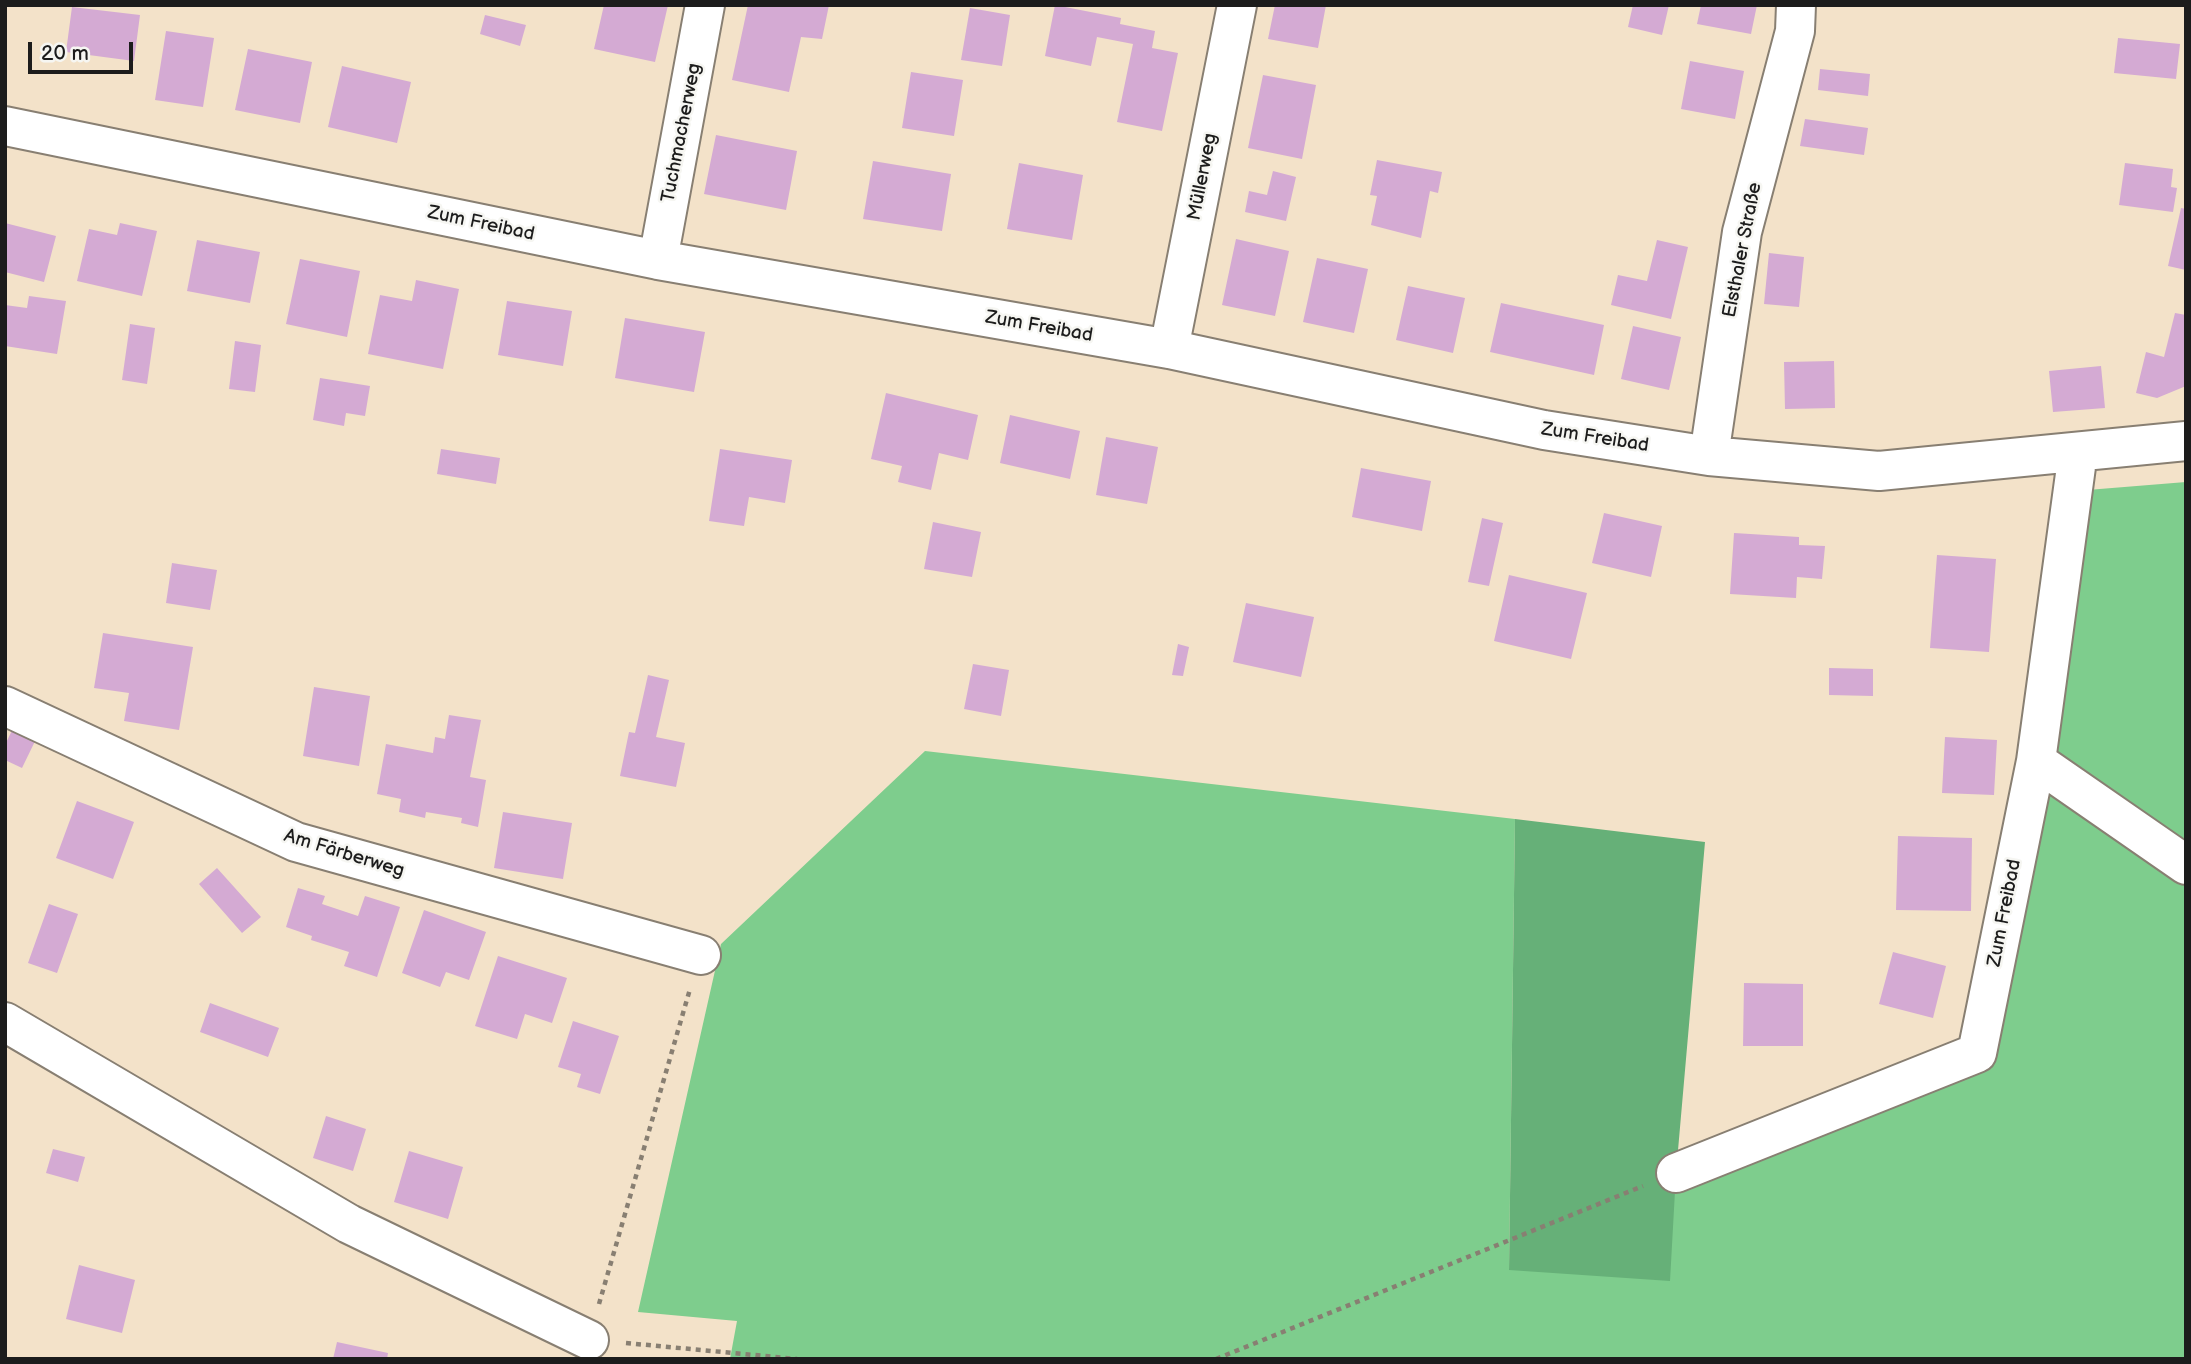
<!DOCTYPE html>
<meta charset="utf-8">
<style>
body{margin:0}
#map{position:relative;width:2191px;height:1364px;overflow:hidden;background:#f3e2c9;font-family:"Balsamiq Sans",sans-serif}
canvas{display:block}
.frame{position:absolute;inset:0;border:7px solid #1c1c1c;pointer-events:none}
.scale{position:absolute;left:28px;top:42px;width:105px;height:32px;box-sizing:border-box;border:4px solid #1c1c1c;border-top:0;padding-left:9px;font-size:21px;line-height:24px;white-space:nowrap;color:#1c1c1c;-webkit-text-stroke:5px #f6f6f2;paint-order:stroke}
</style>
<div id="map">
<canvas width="2191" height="1364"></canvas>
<div class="frame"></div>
<div class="scale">20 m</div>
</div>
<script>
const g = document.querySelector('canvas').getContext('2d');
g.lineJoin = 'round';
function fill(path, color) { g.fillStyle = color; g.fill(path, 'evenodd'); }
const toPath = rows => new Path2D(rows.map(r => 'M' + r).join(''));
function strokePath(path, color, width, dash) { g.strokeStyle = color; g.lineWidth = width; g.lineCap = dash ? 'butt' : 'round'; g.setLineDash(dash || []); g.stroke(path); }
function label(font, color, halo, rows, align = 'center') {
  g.font = font + ' "Balsamiq Sans",sans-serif'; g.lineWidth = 5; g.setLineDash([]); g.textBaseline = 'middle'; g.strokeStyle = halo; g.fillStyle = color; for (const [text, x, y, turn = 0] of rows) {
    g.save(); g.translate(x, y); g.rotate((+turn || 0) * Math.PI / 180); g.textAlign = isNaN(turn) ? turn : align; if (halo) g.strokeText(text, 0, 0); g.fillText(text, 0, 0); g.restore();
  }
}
const green = toPath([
 [2186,482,2186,1359,730,1359,737,1321,638,1312,721,944,925,751,1515,819,1509,1270,1676,1173,1977,1053,2075,491]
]);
const forest = toPath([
 [1515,819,1705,842,1676,1173,1670,1281,1509,1270]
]);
const building = toPath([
 [604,5,668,5,655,62,594,49],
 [748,5,829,5,822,39,801,37,789,92,732,80],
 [1055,5,1121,18,1120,24,1155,31,1152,48,1178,53,1162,131,1117,122,1133,44,1097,37,1091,66,1045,56],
 [1275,5,1326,5,1318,48,1268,39],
 [1633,5,1669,5,1662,35,1628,27],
 [1701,5,1757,5,1751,34,1697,24],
 [72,7,140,15,134,61,66,52],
 [970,8,1010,15,1002,66,961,60],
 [485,15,526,25,520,46,480,34],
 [166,31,214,38,203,107,155,100],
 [2118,38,2180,44,2176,79,2114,73],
 [248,49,312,62,300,123,235,110],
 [1690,61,1744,71,1735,119,1681,109],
 [342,66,411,82,397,143,328,127],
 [1820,69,1870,74,1868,96,1818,90],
 [911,72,963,80,954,136,902,128],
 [1263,75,1316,85,1302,159,1248,148],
 [1805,119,1868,128,1864,155,1800,146],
 [716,135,797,151,786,210,704,194],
 [1377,160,1442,172,1438,193,1430,191,1421,238,1371,225,1377,196,1370,195],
 [873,161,951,174,942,231,863,219],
 [1019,163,1083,175,1072,240,1007,229],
 [2125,163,2173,169,2171,187,2177,188,2173,212,2119,205],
 [1273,171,1296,177,1286,221,1245,212,1249,191,1267,195],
 [2181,208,2186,209,2186,270,2168,266],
 [5,223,56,236,44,282,5,272],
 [120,223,157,231,142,296,77,281,89,229,117,235],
 [1236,239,1289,251,1275,316,1222,305],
 [197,240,260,252,250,303,187,291],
 [1657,240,1688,247,1671,319,1611,305,1618,275,1647,281],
 [1769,253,1804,257,1799,307,1764,304],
 [1317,258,1368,269,1354,333,1303,322],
 [300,259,360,271,347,337,286,324],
 [416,280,459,289,443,369,368,354,380,295,412,301],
 [1408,286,1465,298,1453,353,1396,340],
 [29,296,66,301,57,354,5,346,5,305,27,308],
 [507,301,572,311,563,366,498,355],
 [1501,303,1604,325,1594,375,1490,352],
 [2175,313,2186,315,2186,386,2157,398,2136,393,2146,352,2164,357],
 [625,318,705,332,694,392,615,378],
 [130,324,155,328,147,384,122,380],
 [1633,326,1681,337,1669,390,1621,379],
 [235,341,261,345,255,392,229,389],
 [1834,361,1835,408,1785,409,1784,362],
 [2101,366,2105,408,2053,412,2049,371],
 [320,378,370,386,365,416,346,413,344,426,313,420],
 [886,393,978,415,968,460,939,453,931,490,898,482,902,466,871,459],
 [1010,415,1080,431,1070,479,1000,463],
 [1106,437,1158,447,1147,504,1096,495],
 [441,449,500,458,496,484,437,474],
 [720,449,792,460,785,503,749,497,744,526,709,521],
 [1361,468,1431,481,1422,531,1352,517],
 [1604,513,1662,526,1651,577,1592,563],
 [1482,518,1503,523,1489,586,1468,582],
 [933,522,981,532,972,577,924,569],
 [1734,533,1799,537,1799,545,1825,546,1822,579,1797,577,1796,598,1730,594],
 [1937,555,1996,559,1989,652,1930,648],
 [172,563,217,570,210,610,166,603],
 [1509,575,1587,593,1571,659,1494,641],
 [1246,603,1314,617,1301,677,1233,662],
 [103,633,193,647,179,730,124,721,129,693,94,688],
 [1178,644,1189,647,1183,676,1172,675],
 [973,664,1009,670,1001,716,964,709],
 [1829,668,1873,669,1873,696,1829,695],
 [648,675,669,680,656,737,685,743,676,787,620,776,629,732,635,733],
 [314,687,370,696,359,766,303,756],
 [449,715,481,720,470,777,486,780,478,827,461,823,462,818,426,812,425,818,399,812,401,799,377,794,386,744,433,753,435,737,445,739],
 [16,722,39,733,22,768,5,760,5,745],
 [1945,737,1997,740,1994,795,1942,793],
 [77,801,134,822,113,879,56,858],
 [503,812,572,823,563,879,494,868],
 [1898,836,1972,838,1971,911,1896,910],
 [217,868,261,917,242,933,199,884],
 [298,888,325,896,322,904,358,916,365,896,400,907,377,977,344,966,349,952,311,940,312,936,286,927],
 [49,904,78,914,57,973,28,963],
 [424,910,486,932,469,980,446,972,440,987,402,973],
 [1893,952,1946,966,1933,1018,1879,1004],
 [498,956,567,978,552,1023,525,1014,517,1039,475,1026],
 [1744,983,1803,984,1803,1046,1743,1046],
 [210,1003,279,1028,268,1057,200,1032],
 [573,1021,619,1036,600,1094,577,1087,581,1074,558,1067],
 [326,1116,366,1129,353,1171,313,1158],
 [53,1149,85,1157,78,1182,46,1173],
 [409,1151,463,1167,448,1219,394,1202],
 [79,1265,135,1280,122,1333,66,1319],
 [337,1342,388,1353,387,1359,333,1359]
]);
const path = toPath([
 [599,1304,690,989],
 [626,1343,797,1359],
 [1216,1359,1643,1186]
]);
const minor = toPath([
 [5,126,658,260,1169,349,1544,430,1709,456,1879,471,2186,441],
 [658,260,705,5],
 [1169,349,1237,5],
 [1709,456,1742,232,1795,31,1796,5],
 [5,706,296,842,701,955],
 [2036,761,2186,865],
 [5,1022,349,1224,589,1340],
 [1676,1173,1977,1053,2036,761,2078,452]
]);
const streetNames = [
 ["Tuchmacherweg",682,133,-79],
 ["Müllerweg",1203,177,-79],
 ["Zum Freibad",481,224,12],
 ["Elsthaler Straße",1743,250,-79],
 ["Zum Freibad",1039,327,10],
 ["Zum Freibad",1595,438,9],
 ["Am Färberweg",344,854,17],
 ["Zum Freibad",2005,913,-79]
];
fill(green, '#7ecd8d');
fill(forest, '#66b078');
fill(building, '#d4aad3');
strokePath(minor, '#887f72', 42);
strokePath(path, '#887f72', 4.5, [5, 5]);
strokePath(minor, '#fff', 38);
label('19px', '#1c1c1c', '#f6f6f2', streetNames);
</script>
